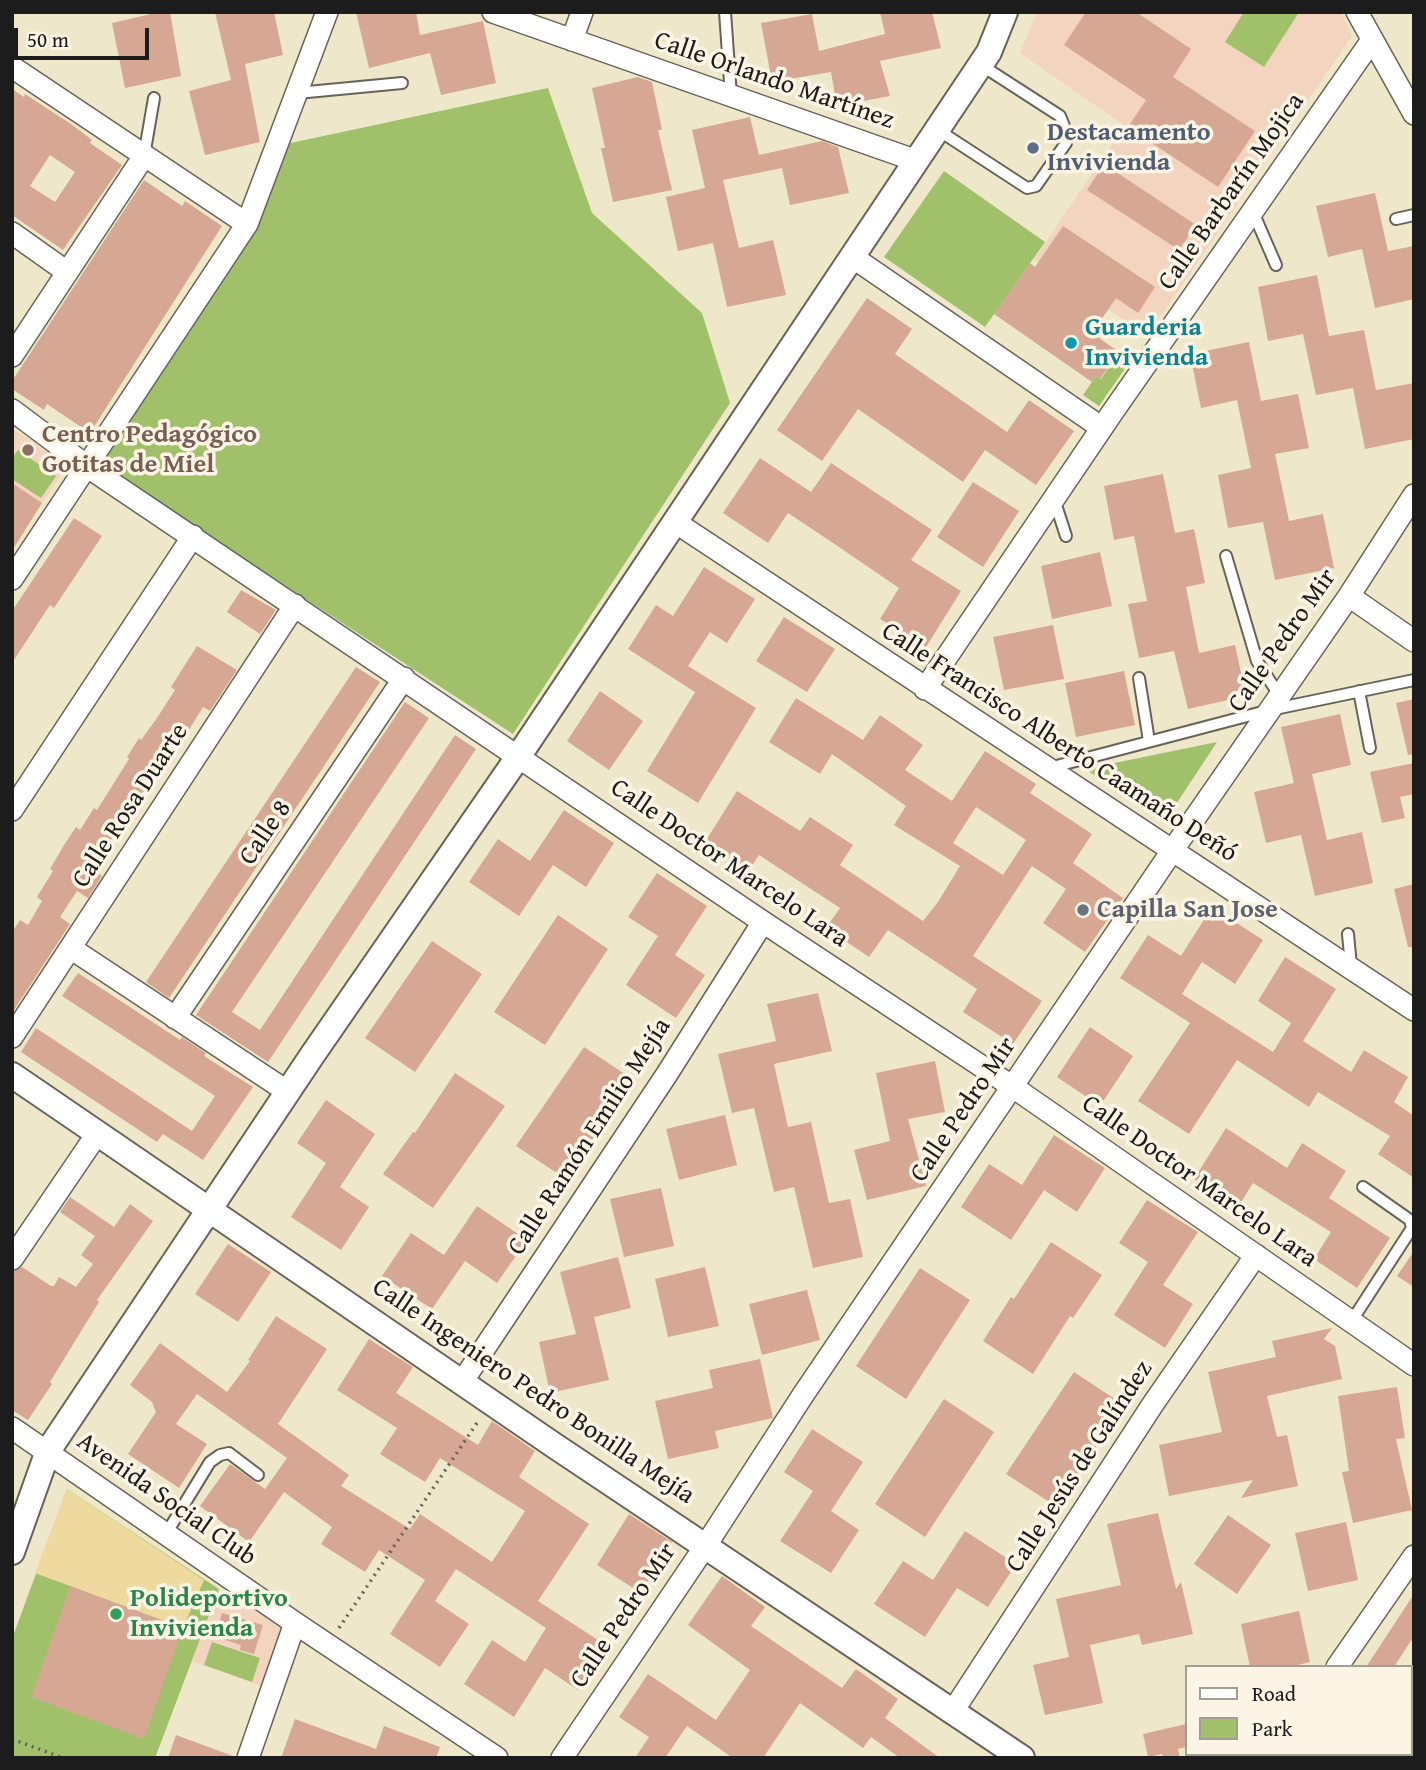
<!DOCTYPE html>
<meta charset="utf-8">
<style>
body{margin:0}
#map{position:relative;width:1426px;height:1770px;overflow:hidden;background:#efe7c9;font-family:"Gentium Book Plus",serif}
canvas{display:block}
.frame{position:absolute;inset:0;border:14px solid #1c1c1c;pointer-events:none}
.legend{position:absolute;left:1185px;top:1665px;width:228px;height:91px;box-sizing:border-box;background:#fcf5e5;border:2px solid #a29e95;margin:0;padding:9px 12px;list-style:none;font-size:21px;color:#1c1c1c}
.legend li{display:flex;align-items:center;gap:14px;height:35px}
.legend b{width:35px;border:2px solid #a29e95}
.scale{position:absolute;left:14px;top:28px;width:135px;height:32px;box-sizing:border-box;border:4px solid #1c1c1c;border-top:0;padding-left:9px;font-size:21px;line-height:24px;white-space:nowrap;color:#1c1c1c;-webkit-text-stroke:5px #fcf5e5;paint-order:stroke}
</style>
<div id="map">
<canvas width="1426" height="1770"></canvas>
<div class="frame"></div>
<ul class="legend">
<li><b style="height:9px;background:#fff"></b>Road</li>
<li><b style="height:19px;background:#a0c16a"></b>Park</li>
</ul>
<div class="scale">50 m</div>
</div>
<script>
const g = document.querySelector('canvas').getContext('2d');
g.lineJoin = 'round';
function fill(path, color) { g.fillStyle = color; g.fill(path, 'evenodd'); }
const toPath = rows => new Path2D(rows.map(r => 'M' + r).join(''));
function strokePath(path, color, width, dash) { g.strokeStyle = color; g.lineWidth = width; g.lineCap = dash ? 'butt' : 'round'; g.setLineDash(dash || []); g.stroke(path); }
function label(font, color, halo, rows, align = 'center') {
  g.font = font + ' "Gentium Book Plus",serif'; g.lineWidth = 7; g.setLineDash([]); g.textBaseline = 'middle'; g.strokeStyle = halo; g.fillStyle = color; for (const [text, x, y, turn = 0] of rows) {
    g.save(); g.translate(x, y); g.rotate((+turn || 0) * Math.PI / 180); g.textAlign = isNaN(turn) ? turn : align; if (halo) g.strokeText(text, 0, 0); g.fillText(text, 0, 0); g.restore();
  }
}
const built = toPath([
 [1037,12,1341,12,1352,36,1147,336,1034,259,1125,126,1020,53],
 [12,428,67,466,42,503,12,483],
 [219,1589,281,1627,261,1686,192,1661]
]);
const green = toPath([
 [1244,12,1299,12,1264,67,1225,42],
 [548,88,592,213,702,313,730,403,513,734,98,464,286,144],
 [944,171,1045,242,985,327,884,257],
 [1119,352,1131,360,1099,406,1083,395,1096,376,1101,379],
 [18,450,56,476,41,498,12,479,12,458],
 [1217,742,1165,821,1085,769],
 [67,1489,219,1589,155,1758,12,1758,12,1639],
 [212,1642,260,1658,252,1682,204,1665]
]);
const sand = toPath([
 [67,1489,204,1580,183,1628,35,1573]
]);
const building = toPath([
 [160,12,170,12,181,76,125,88,112,23],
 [215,12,274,12,283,55,245,64,260,142,205,155,189,91,231,80],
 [356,12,416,12,420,35,483,21,496,83,441,95,430,53,369,68],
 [880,12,932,12,941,48,880,61,890,96,837,106,831,72,772,82,761,23,812,14,819,51,885,34],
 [1086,12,1136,12,1191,49,1173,77,1255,131,1218,187,1128,127,1146,100,1064,45],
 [638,77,652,82,662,130,658,130,672,190,613,202,601,148,605,148,592,88],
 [12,89,24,97,25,94,71,124,92,140,90,143,122,165,63,250,12,215],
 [50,155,75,172,55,202,30,186],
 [750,117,759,155,822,141,838,147,849,193,790,205,782,168,723,180,739,248,773,240,786,295,727,307,713,243,678,251,666,197,705,188,692,130],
 [1104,164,1196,225,1179,250,1087,190],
 [144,180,182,206,185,201,222,226,90,433,47,404,44,410,12,389,12,381],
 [1375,193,1388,251,1414,246,1414,299,1375,308,1362,249,1328,257,1316,206],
 [1063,226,1155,287,1138,313,1116,298,1092,333,1119,352,1100,379,1096,376,1092,382,994,314,1030,263,1035,267],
 [1317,275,1329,336,1364,330,1376,390,1414,383,1414,439,1365,449,1353,388,1316,395,1303,334,1268,341,1258,287],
 [867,298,912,329,895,354,1007,432,1029,400,1074,431,1036,485,985,450,963,482,858,409,822,461,777,430],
 [1249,342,1261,401,1298,394,1309,448,1275,454,1289,521,1323,514,1334,568,1275,580,1263,522,1228,528,1218,475,1251,468,1237,400,1201,408,1190,354],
 [760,458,811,492,831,463,932,530,911,560,961,591,926,647,880,619,899,588,839,547,788,513,768,543,723,513],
 [1163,474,1175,533,1194,529,1205,583,1186,587,1199,653,1235,645,1246,696,1188,709,1174,651,1139,658,1128,604,1147,601,1134,536,1114,540,1104,486],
 [973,482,1019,511,983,567,937,537],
 [12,483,42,503,12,551],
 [74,518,102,536,54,608,50,605,12,663,12,611],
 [1100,552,1112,606,1052,619,1041,566],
 [704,567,755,599,727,643,710,632,688,666,756,708,698,803,647,771,695,692,628,649,656,605,673,616],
 [241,590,276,610,260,634,227,612],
 [784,617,835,649,807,692,756,661],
 [1053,625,1064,679,1004,690,993,637],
 [197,646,237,670,210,711,203,707,189,730,186,728,170,753,168,752,137,802,142,805,129,824,124,820,108,844,106,843,90,868,102,876,88,898,77,891,60,917,70,924,12,1013,12,932,20,920,28,925,42,901,37,897,53,871,50,869,64,845,76,827,80,830,94,808,97,810,129,759,127,757,139,738,141,740,157,718,175,690,171,687],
 [356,667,380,682,169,998,146,982],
 [1124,671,1135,725,1076,737,1065,683],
 [600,691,643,721,609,770,567,741],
 [796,698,863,740,880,715,923,745,905,770,952,801,985,751,1036,784,1030,793,1092,834,1073,863,1123,898,1085,952,1043,923,1066,889,1032,866,973,956,1042,1001,1013,1044,963,1012,977,989,888,930,869,957,826,928,840,908,759,855,749,870,705,842,737,791,800,831,810,817,853,845,840,865,923,921,938,902,960,866,894,825,906,806,832,754,820,774,769,742],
 [976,807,1026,840,1003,875,953,843],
 [1414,699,1414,754,1408,755,1396,703],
 [405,702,429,718,232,1012,260,1030,455,735,476,749,268,1062,196,1015],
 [1340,714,1351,765,1312,774,1327,840,1362,832,1373,883,1315,896,1301,835,1266,843,1254,792,1294,783,1281,727],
 [1414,763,1414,794,1400,797,1405,818,1382,823,1370,772],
 [564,810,614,843,586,887,553,865,519,916,469,882,498,839,530,861],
 [657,873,707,906,675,955,705,975,676,1018,626,985,658,936,628,917],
 [1414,884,1414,947,1408,947,1394,889],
 [1212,907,1263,940,1235,984,1202,962,1182,994,1273,1052,1291,1023,1258,1001,1285,957,1336,989,1303,1041,1351,1072,1364,1050,1408,1077,1394,1102,1414,1116,1414,1178,1378,1154,1390,1136,1318,1092,1309,1107,1237,1060,1189,1134,1138,1101,1190,1023,1120,978,1148,935,1181,956],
 [558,915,608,949,545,1045,494,1012],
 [432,941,482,974,415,1072,365,1038],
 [78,973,180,1040,182,1037,206,1053,204,1056,253,1087,203,1160,163,1134,157,1142,21,1052,36,1028,192,1131,215,1096,62,996],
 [818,993,832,1051,774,1064,788,1127,811,1122,829,1203,850,1199,863,1257,813,1268,794,1187,774,1192,754,1108,732,1113,718,1054,776,1041,767,1004],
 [1090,1027,1133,1056,1100,1106,1057,1077],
 [584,1047,634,1080,566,1179,516,1146],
 [935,1061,945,1112,908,1119,926,1186,867,1200,854,1150,890,1141,876,1073],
 [455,1073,505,1106,433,1208,383,1174,413,1132,415,1133],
 [326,1100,375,1134,340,1187,369,1207,341,1250,291,1217,326,1163,297,1143],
 [725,1115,737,1165,679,1180,666,1129],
 [1226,1128,1287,1168,1302,1143,1346,1171,1329,1198,1390,1238,1357,1288,1314,1259,1331,1232,1253,1183,1238,1207,1194,1179],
 [1054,1135,1105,1168,1077,1212,1044,1190,1011,1240,961,1207,989,1164,1022,1185],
 [661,1188,674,1246,624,1257,610,1199],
 [70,1197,114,1227,130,1204,153,1221,97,1300,99,1302,50,1382,52,1384,28,1420,12,1410,12,1272,22,1267,51,1286,54,1286,59,1277,76,1287,93,1264,81,1255,95,1236,60,1212],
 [1147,1200,1198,1232,1163,1285,1193,1304,1165,1348,1114,1315,1148,1262,1119,1243],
 [477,1206,527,1240,497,1283,465,1261,432,1309,382,1276,411,1233,444,1255],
 [1051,1242,1102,1275,1073,1318,1070,1316,1033,1374,983,1341,1011,1297,1014,1299],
 [228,1244,271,1272,238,1322,195,1294],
 [1414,1251,1414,1287,1397,1276],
 [618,1257,631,1308,594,1317,609,1380,550,1393,539,1342,576,1334,560,1272],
 [705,1267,719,1326,668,1337,655,1279],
 [920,1268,970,1300,906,1399,856,1366],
 [807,1290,820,1340,762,1355,749,1304],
 [276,1316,327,1349,278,1424,349,1475,341,1486,410,1529,420,1514,492,1562,525,1511,440,1458,425,1482,380,1454,397,1428,337,1390,369,1339,413,1367,396,1393,478,1445,492,1421,535,1451,519,1477,589,1524,538,1601,607,1646,578,1690,545,1668,514,1717,464,1684,492,1640,525,1662,546,1628,456,1569,435,1601,469,1624,440,1667,390,1634,425,1580,379,1550,365,1572,321,1544,332,1527,284,1492,249,1542,200,1506,230,1464,265,1489,287,1458,197,1394,176,1424,207,1444,179,1488,128,1454,156,1412,152,1402,130,1385,160,1343,227,1392,250,1361,248,1360],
 [1332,1328,1324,1339,1335,1346,1342,1379,1267,1396,1277,1437,1287,1435,1298,1486,1241,1498,1253,1480,1169,1496,1159,1445,1222,1432,1208,1372,1276,1357,1272,1341],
 [760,1359,773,1418,715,1431,719,1448,668,1459,655,1401,713,1388,709,1370],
 [1074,1372,1124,1405,1057,1507,1006,1474],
 [1397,1387,1405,1438,1396,1439,1412,1510,1353,1523,1342,1472,1349,1471,1338,1396],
 [944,1399,994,1432,925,1537,875,1504],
 [812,1429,863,1462,831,1511,859,1530,831,1573,780,1541,813,1491,784,1472],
 [1158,1513,1176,1589,1181,1582,1193,1634,1142,1645,1139,1634,1090,1645,1103,1703,1045,1715,1033,1665,1069,1657,1056,1599,1121,1585,1107,1524],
 [629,1514,672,1542,641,1593,597,1565],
 [1228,1515,1271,1545,1237,1594,1194,1564],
 [1346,1522,1358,1580,1308,1591,1295,1533],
 [965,1531,1016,1564,988,1607,957,1588,925,1637,874,1604,903,1561,933,1580],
 [722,1576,765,1607,751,1626,842,1688,856,1669,898,1699,885,1718,940,1758,900,1758,871,1737,863,1748,800,1703,763,1758,733,1758,687,1726,665,1758,635,1758,649,1737,619,1717,648,1674,716,1720,750,1670,688,1625],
 [70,1586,183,1628,144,1739,31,1697],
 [1414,1594,1414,1636,1394,1667,1366,1667],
 [1299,1611,1310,1662,1289,1667,1250,1667,1241,1624],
 [222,1613,263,1625,254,1654,240,1650,241,1645,215,1637],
 [295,1719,376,1749,384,1726,440,1747,436,1758,281,1758],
 [1186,1724,1186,1747,1178,1749,1180,1758,1163,1758,1162,1754,1148,1757,1143,1734],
 [176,1735,233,1756,232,1758,168,1758]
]);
const path = toPath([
 [339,1628,479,1420],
 [12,1739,63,1758]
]);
const service = toPath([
 [725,12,731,96],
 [297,93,402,83],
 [938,130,1027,188,1036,186,1066,143,1066,131,1060,116,981,65],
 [144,156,154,98],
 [1253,212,1276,265],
 [1396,219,1414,215],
 [1054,499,1066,536],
 [1226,556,1257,661,1279,695],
 [1139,678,1149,741],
 [1359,691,1370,748],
 [1049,768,1270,710,1414,680],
 [1348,934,1351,966],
 [1351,1322,1412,1228,1410,1220,1363,1187],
 [166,1534,210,1462,220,1455,229,1453,258,1475]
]);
const minor = toPath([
 [493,12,917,161],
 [1357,12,1414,114],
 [572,40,582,12],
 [12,67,247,224],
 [12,233,67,272],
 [851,256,1102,428],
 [12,356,144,156],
 [12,410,88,467,763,922,1013,1087,1414,1365],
 [675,522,1414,1010],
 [12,579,247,224,327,12],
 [1349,596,1414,641],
 [925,689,1112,413,1372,40],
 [12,810,193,536],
 [72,949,288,1092],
 [175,1018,404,678],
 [12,1037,295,605],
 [12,1259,97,1134],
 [462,1382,667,1074,763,922],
 [12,1428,295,1623,497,1758],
 [1337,1667,1414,1556],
 [953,1711,1153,1404,1256,1255],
 [248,1758,295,1623],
 [562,1758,706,1545,803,1395,1172,851,1349,596,1414,495],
 [1274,1758,1276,1754]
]);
const tertiary = toPath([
 [12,1075,555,1446,1022,1758],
 [12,1552,48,1451,311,1057,518,757,989,52,1005,12]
]);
const markers = [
 [1033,148,7,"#5c6f8a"],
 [1071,343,7,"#0f9aa8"],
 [28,450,7,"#8d6e63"],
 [1083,910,7,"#6b7280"],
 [116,1614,7,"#2e9e5b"]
];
const streetNames = [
 ["Calle Orlando Martínez",774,81,19],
 ["Calle Barbarín Mojica",1232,192,-55],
 ["Calle Pedro Mir",1283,641,-55],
 ["Calle Francisco Alberto Caamaño Deñó",1059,743,33],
 ["Calle Rosa Duarte",131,806,-57],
 ["Calle 8",266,833,-56],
 ["Calle Doctor Marcelo Lara",729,864,34],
 ["Calle Pedro Mir",964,1110,-56],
 ["Calle Ramón Emilio Mejía",590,1137,-57],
 ["Calle Doctor Marcelo Lara",1199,1182,35],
 ["Calle Ingeniero Pedro Bonilla Mejía",533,1392,34],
 ["Calle Jesús de Galíndez",1080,1467,-57],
 ["Avenida Social Club",166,1500,35],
 ["Calle Pedro Mir",624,1616,-56]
];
const serviceNames = [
 ["Destacamento",1047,133],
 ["Invivienda",1047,163]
];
const cultureNames = [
 ["Guarderia",1085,328],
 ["Invivienda",1085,358]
];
const educationNames = [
 ["Centro Pedagógico",42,435],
 ["Gotitas de Miel",42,465]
];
const worshipNames = [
 ["Capilla San Jose",1097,910]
];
const leisureNames = [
 ["Polideportivo",130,1599],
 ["Invivienda",130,1629]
];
fill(built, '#f3d4bf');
fill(green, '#a0c16a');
fill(sand, '#eeda9e');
fill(building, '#d6a893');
strokePath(service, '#666359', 14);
strokePath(minor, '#666359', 24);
strokePath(tertiary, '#666359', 28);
strokePath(path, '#666359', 3.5, [2, 5]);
strokePath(service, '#fff', 10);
strokePath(minor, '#fff', 21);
strokePath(tertiary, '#fff', 24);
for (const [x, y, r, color] of markers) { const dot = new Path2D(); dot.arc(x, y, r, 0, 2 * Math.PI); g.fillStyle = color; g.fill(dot); strokePath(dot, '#fcf5e5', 2.5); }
label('26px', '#1c1c1c', '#fcf5e5', streetNames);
label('bold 26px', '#4e5e75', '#fcf5e5', serviceNames, 'left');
label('bold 26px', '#0d838f', '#fcf5e5', cultureNames, 'left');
label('bold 26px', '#785e54', '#fcf5e5', educationNames, 'left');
label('bold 26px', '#5b616d', '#fcf5e5', worshipNames, 'left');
label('bold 26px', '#27864d', '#fcf5e5', leisureNames, 'left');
</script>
